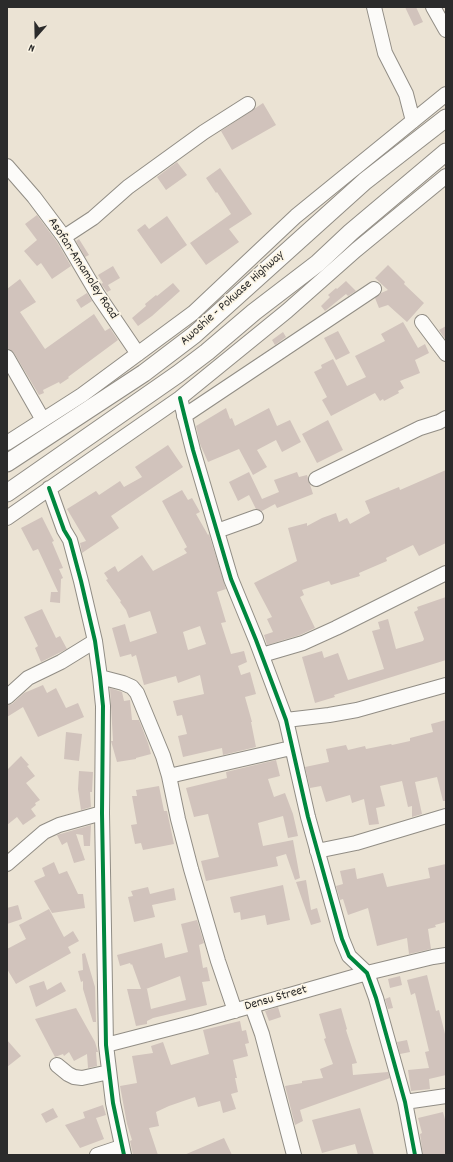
<!DOCTYPE html>
<style>
body{margin:0}
#map{position:relative;width:453px;height:1162px;overflow:hidden;background:#ebe3d4;font-family:Dekko,sans-serif}
canvas{display:block}
.frame{position:absolute;inset:0;border:8px solid #2b2b2b;pointer-events:none}
.north{position:absolute;left:16px;top:16px;width:40px;height:40px;-webkit-text-stroke:3px #fcf5e5;paint-order:stroke;rotate:200deg;font-size:11px;font-weight:700;line-height:16px;text-align:center;color:#2b2b2b}
.north::after{content:'';display:block;margin:auto;width:14px;height:18px;background:#2b2b2b;clip-path:polygon(50% 0,100% 100%,50% 72%,0 100%)}
</style>
<div id="map">
<canvas width="453" height="1162"></canvas>
<div class="frame"></div>
<div class="north">N</div>
</div>
<script>
const g = document.querySelector('canvas').getContext('2d');
g.lineJoin = 'round';
function fill(path, color) { g.fillStyle = color; g.fill(path, 'evenodd'); }
const toPath = rows => new Path2D(rows.map(r => 'M' + r).join(''));
function strokePath(path, color, width, dash) { g.strokeStyle = color; g.lineWidth = width; g.lineCap = dash ? 'butt' : 'round'; g.setLineDash(dash || []); g.stroke(path); }
function label(font, color, halo, rows, align = 'center') {
  g.font = font + ' Dekko,sans-serif'; g.lineWidth = 3.5; g.setLineDash([]); g.textBaseline = 'middle'; g.strokeStyle = halo; g.fillStyle = color; for (const [text, x, y, turn = 0] of rows) {
    g.save(); g.translate(x, y); g.rotate((+turn || 0) * Math.PI / 180); g.textAlign = isNaN(turn) ? turn : align; if (halo) g.strokeText(text, 0, 0); g.fillText(text, 0, 0); g.restore();
  }
}
const building = toPath([
 [405,7,416,7,423,22,414,26],
 [263,103,276,125,232,150,221,131],
 [177,162,187,175,166,190,157,177],
 [220,168,252,214,229,229,239,242,206,265,190,243,231,214,217,192,216,193,206,178],
 [37,215,57,242,71,266,52,279,41,263,37,266,24,251,37,240,25,224],
 [167,216,187,245,161,264,137,230,145,224,149,229],
 [79,239,89,255,85,257,76,241],
 [388,265,405,282,404,284,424,303,407,322,388,305,379,308,375,298,381,293,388,290,375,278],
 [113,266,120,278,108,285,111,290,107,292,101,284,103,283,98,275],
 [20,279,36,302,20,312,45,349,94,314,105,331,110,328,118,340,68,377,69,378,60,384,59,382,43,390,44,393,39,395,14,353,11,350,7,349,7,289],
 [346,281,356,291,348,296,346,294,325,311,321,306,330,297,328,295,336,288,337,289],
 [173,283,180,291,152,316,138,326,132,318,146,306,145,304,156,295,157,296],
 [87,293,92,301,81,308,76,300],
 [403,322,418,348,425,344,429,353,415,360,420,373,400,381,404,388,398,391,399,393,384,401,383,399,380,401,375,393,331,416,322,400,327,397,314,372,322,368,321,365,333,359,347,386,366,377,355,356,385,341,381,334],
 [446,326,446,340,439,330],
 [338,331,350,353,336,360,324,338],
 [283,332,286,337,275,345,272,340],
 [226,408,230,419,232,418,235,426,269,408,277,426,290,420,301,442,282,452,276,440,257,450,267,467,253,475,239,449,208,462,200,444,196,426],
 [328,420,343,450,317,463,302,434],
 [168,445,183,467,111,516,119,528,82,553,80,543,86,541,67,509,96,491,99,495,120,481,124,487,142,477,135,467],
 [446,470,446,543,419,556,413,545,386,558,387,561,359,573,360,576,331,585,329,581,302,590,304,595,300,597,315,628,300,635,267,645,264,635,273,632,267,619,272,617,254,583,297,561,288,528,307,523,307,526,322,518,336,513,339,522,347,518,350,524,370,513,365,501,399,487,400,490],
 [249,472,262,499,279,492,274,480,297,472,299,477,307,475,313,494,277,508,275,504,262,511,256,509,249,495,238,501,229,482],
 [182,490,188,500,192,498,200,512,196,514,208,535,209,534,226,589,217,592,226,622,221,623,231,654,244,651,247,662,238,666,241,675,250,672,256,694,245,697,252,722,251,722,256,747,223,755,222,748,183,757,178,736,187,734,182,715,177,716,173,701,204,694,200,675,178,683,176,676,144,685,136,655,132,657,131,654,120,657,112,628,125,624,130,642,157,633,150,611,129,618,126,610,120,602,121,601,106,580,108,579,104,573,115,566,118,572,142,555,153,571,187,553,184,549,187,547,162,501],
 [200,626,206,644,188,650,183,632],
 [42,517,54,541,52,542,63,568,59,569,63,578,61,579,60,603,50,602,51,592,58,592,38,549,33,551,21,528],
 [446,597,446,660,334,695,335,697,315,703,302,657,322,651,324,658,338,653,348,680,384,669,372,631,380,629,378,622,388,619,396,649,423,641,424,639,414,612,418,610,417,607],
 [42,609,56,638,60,636,67,649,41,662,35,648,38,646,24,617],
 [43,685,47,693,56,688,66,708,78,703,84,717,38,737,23,707,7,717,7,705,12,704,24,693],
 [110,688,122,692,124,701,130,700,132,720,139,720,148,743,151,754,136,758,136,759,117,762,111,741,113,741],
 [446,720,446,801,443,801,437,777,415,782,422,814,412,817,412,806,408,807,402,781,380,786,385,806,376,808,379,824,369,825,364,799,352,803,350,795,326,802,321,786,310,788,305,767,329,762,326,749,346,745,348,750,365,746,366,749,391,744,392,745,410,741,410,738,433,732,431,724],
 [66,732,82,734,79,761,64,759],
 [21,756,29,765,27,766,35,776,26,783,40,800,35,803,36,805,31,809,36,816,23,825,17,817,7,825,7,770],
 [276,760,280,776,268,779,274,797,285,793,293,814,298,836,288,838,283,816,258,823,263,846,293,840,300,878,295,880,286,854,276,857,278,866,206,881,201,861,219,857,208,814,194,817,186,788,227,778,226,772],
 [79,771,93,772,92,792,90,792,91,807,81,810,78,789],
 [159,786,164,811,167,811,174,844,143,850,141,843,135,844,131,825,137,824,132,796,137,796,136,790],
 [91,825,90,846,84,846,83,835,76,834,85,860,74,863,67,842,62,845,57,835],
 [54,862,59,874,67,871,78,894,83,894,85,908,52,913,34,881,45,876,42,868],
 [446,864,446,922,435,925,436,927,428,929,431,949,409,954,407,938,377,946,368,908,348,915,343,899,340,900,336,886,343,884,340,871,355,868,357,879,383,873,387,887,430,878,428,868],
 [306,880,311,910,317,908,321,922,311,925,296,882],
 [283,885,290,920,267,925,265,915,241,920,240,912,234,913,230,897],
 [148,887,150,894,174,888,176,900,152,905,155,917,134,922,128,897,133,896,131,891],
 [18,905,22,919,7,924,7,908],
 [49,909,64,937,73,931,79,941,68,947,71,953,16,984,7,969,7,949,26,939,19,925],
 [197,920,204,943,199,945,203,968,207,967,210,981,202,982,207,1005,153,1018,147,1021,147,1024,136,1026,127,989,141,989,132,964,131,965,130,963,120,966,117,955,162,943,165,958,188,952,181,924],
 [180,976,186,1000,151,1009,147,989,146,989],
 [85,953,95,987,96,1022,93,1022,83,989,83,981,81,982,78,971,83,970,82,954],
 [427,975,436,1011,439,1010,446,1038,446,1075,429,1079,430,1089,411,1091,408,1070,429,1068,425,1052,429,1051,415,993,411,995,407,980],
 [400,976,402,985,390,988,388,979],
 [44,981,47,990,61,982,66,991,36,1007,29,986],
 [390,997,393,1008,388,1009,385,999],
 [278,1007,281,1017,269,1021,265,1011],
 [76,1008,95,1042,98,1052,96,1052,97,1066,88,1068,87,1054,74,1061,69,1052,64,1056,63,1054,55,1057,35,1019],
 [341,1008,347,1029,346,1030,357,1063,352,1064,353,1075,388,1072,390,1078,300,1110,303,1121,295,1125,285,1086,302,1083,302,1081,323,1078,320,1069,333,1064,324,1039,326,1038,319,1014],
 [240,1021,242,1031,246,1030,249,1043,245,1044,248,1056,233,1060,237,1078,235,1078,238,1092,231,1094,236,1109,223,1113,220,1101,198,1107,195,1097,169,1106,156,1112,159,1126,149,1128,158,1155,133,1155,130,1141,132,1140,127,1124,120,1086,137,1083,132,1056,153,1053,151,1046,163,1042,171,1065,209,1054,203,1030],
 [7,1040,21,1056,7,1067],
 [407,1040,410,1052,400,1054,397,1042],
 [103,1105,106,1115,96,1118,104,1139,80,1148,65,1125,85,1118,83,1112],
 [53,1108,58,1117,46,1123,41,1114],
 [360,1108,374,1155,358,1155,355,1144,322,1153,312,1120],
 [443,1112,446,1123,446,1155,423,1155,420,1134,422,1133,418,1118],
 [224,1138,232,1155,184,1155]
]);
const minor = toPath([
 [374,7,385,53,406,94,413,121],
 [433,7,446,30],
 [7,166,34,197,64,237,98,295,138,354],
 [64,237,93,218,128,187,204,132,248,104],
 [422,322,446,354],
 [7,357,43,420],
 [180,398,193,450,231,579,256,640,286,720,308,817,342,939,349,956,367,973,376,998,405,1102,415,1155],
 [184,416,374,289],
 [7,443,82,395,193,313,296,216,446,94],
 [316,479,420,428,439,422,446,418],
 [49,488,64,530,70,540,81,581,95,641,100,677,103,706,102,813,106,1045,113,1103,124,1155],
 [7,518,180,398,287,311,356,250,446,176],
 [217,531,256,517],
 [262,655,303,643,336,628,446,573],
 [100,677,123,683,132,687,137,693,163,756,169,776,178,819,191,869,218,961,235,1011],
 [7,697,28,678,61,662,95,641],
 [286,720,329,715,357,710,446,685],
 [169,776,291,748],
 [317,851,356,843,446,816],
 [7,864,44,832,59,825,102,813],
 [252,1006,262,1034,294,1155],
 [106,1045,195,1022,367,973,433,957,446,955],
 [57,1065,68,1074,74,1077,82,1078,109,1072],
 [405,1102,446,1096],
 [97,1155,121,1147]
]);
const major = toPath([
 [7,463,144,373,194,335,365,181,446,118],
 [7,493,178,374,207,352,254,312,318,263,351,232,446,152]
]);
const cycleway = toPath([
 [180,398,193,450,231,579,256,640,286,720,308,817,342,939,349,956,367,973,376,998,405,1102,415,1155],
 [49,488,64,530,70,540,81,581,95,641,100,677,103,706,102,813,106,1045,113,1103,124,1155]
]);
const streetNames = [
 ["Asofan-Amamoley Road",82,269,57],
 ["Awoshie - Pokuase Highway",233,299,-42],
 ["Densu Street",276,999,-16]
];
fill(building, '#d1c3bc');
strokePath(minor, '#918d85', 16);
strokePath(major, '#918d85', 19);
strokePath(minor, '#fcfbf9', 14);
strokePath(major, '#fcfbf9', 17);
strokePath(cycleway, '#00873e', 4);
label('13px', '#2b2b2b', '#fcf5e5', streetNames);
</script>
